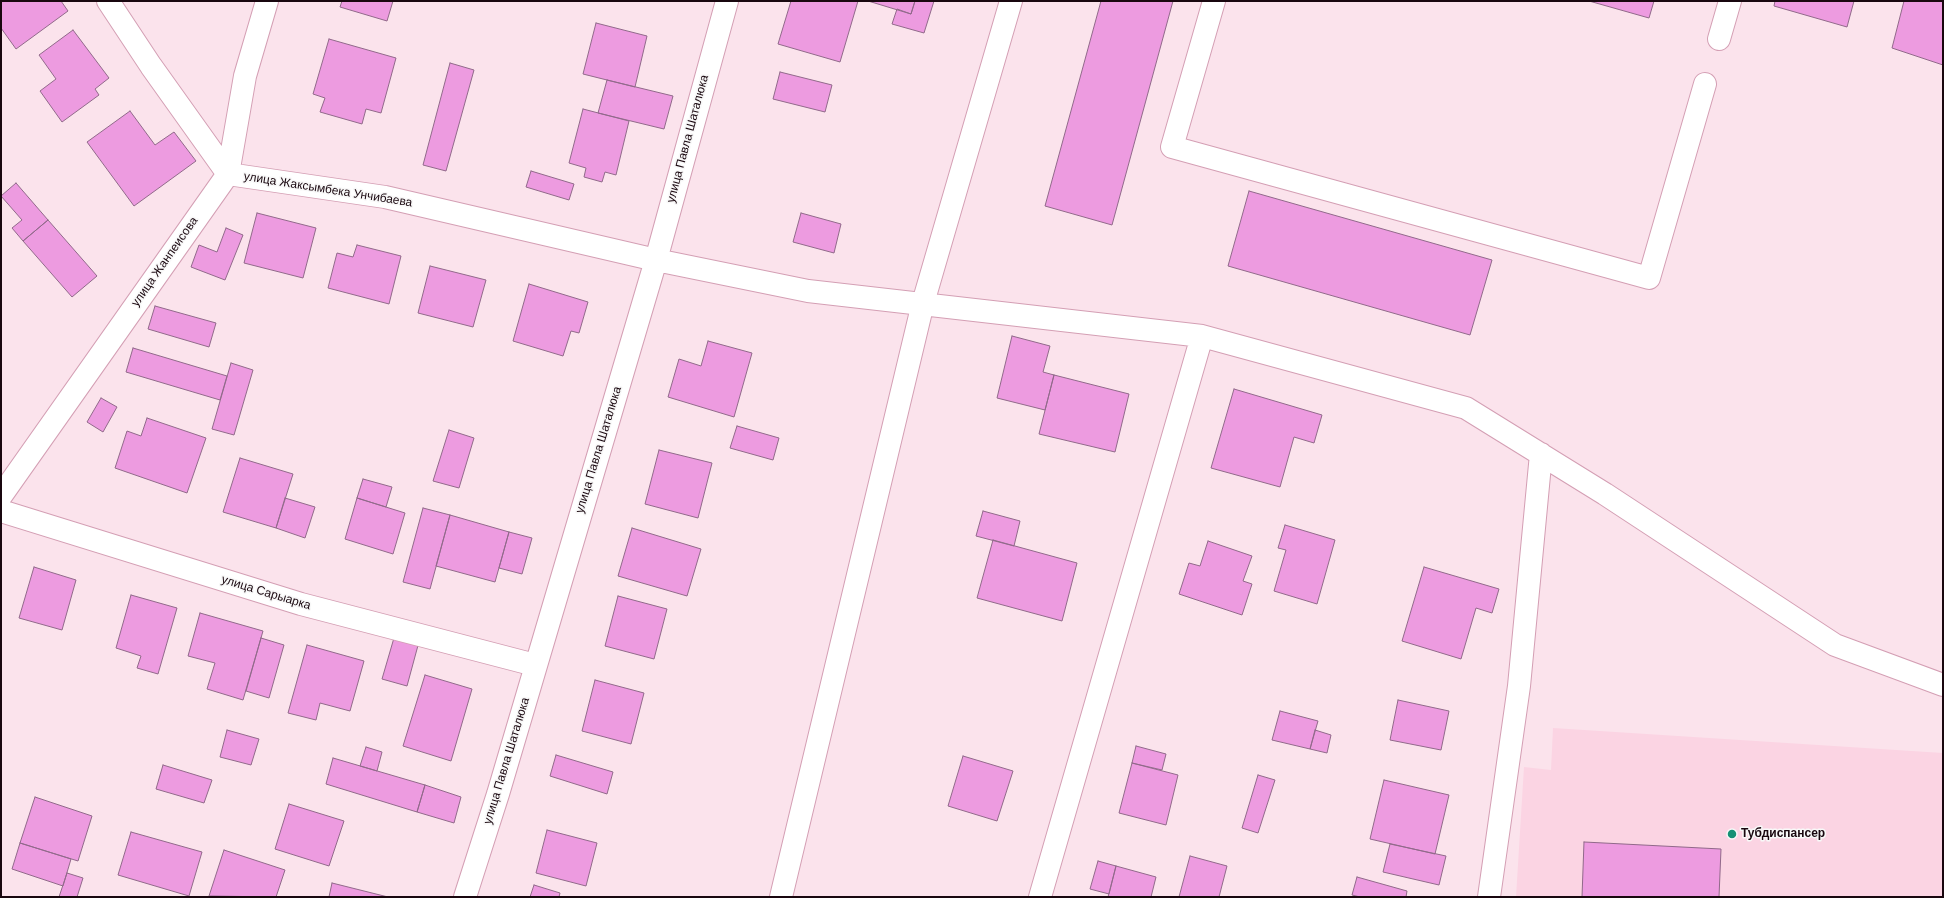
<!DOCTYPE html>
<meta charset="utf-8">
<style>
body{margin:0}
#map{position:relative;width:1944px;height:898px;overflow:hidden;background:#fbe3ec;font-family:"DM Sans",sans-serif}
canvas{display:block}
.frame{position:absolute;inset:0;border:2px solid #19070f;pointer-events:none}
</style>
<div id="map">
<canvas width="1944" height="898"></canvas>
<div class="frame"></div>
</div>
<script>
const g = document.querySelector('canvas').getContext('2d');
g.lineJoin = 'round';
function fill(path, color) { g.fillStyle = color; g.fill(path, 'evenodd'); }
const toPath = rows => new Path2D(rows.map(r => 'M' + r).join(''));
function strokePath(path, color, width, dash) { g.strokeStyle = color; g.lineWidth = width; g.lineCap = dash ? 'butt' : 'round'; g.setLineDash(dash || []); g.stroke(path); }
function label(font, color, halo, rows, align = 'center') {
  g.font = font + ' "DM Sans",sans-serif'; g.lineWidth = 3; g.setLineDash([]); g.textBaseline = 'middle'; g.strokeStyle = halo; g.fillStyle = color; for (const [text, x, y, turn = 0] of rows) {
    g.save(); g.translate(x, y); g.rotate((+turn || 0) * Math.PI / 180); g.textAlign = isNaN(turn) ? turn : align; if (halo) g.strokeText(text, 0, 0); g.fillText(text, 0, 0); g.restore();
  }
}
const built = toPath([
 [1553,728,1943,753,1943,897,1516,897,1524,767,1551,770]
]);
const building = toPath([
 [1,1,61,1,68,11,16,49,1,28,1,1],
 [342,1,393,1,387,21,340,7,342,1],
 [791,1,858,1,840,62,778,44,791,1],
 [868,1,915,1,911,14,868,1],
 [915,1,934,1,924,33,892,24,897,9,911,14,915,1],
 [1101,1,1173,1,1112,225,1045,206,1101,1],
 [1589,1,1654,1,1649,18,1589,1],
 [1775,1,1854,1,1847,27,1774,6,1775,1],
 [1904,1,1943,1,1943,65,1892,48,1904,1],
 [596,23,647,36,635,87,583,74,596,23],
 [73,30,109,78,95,89,99,95,62,122,40,91,56,79,39,55,73,30],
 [329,39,396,58,381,113,366,109,362,124,320,112,325,98,313,94,329,39],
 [450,63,474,70,446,171,423,165,450,63],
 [780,72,832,85,825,112,773,99,780,72],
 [607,80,673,96,664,129,598,113,607,80],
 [583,109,629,121,616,175,605,172,602,182,584,177,586,168,569,163,583,109],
 [130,111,155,145,174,132,196,161,134,206,87,142,130,111],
 [531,171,574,184,569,200,526,187,531,171],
 [16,183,48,220,23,241,12,228,22,220,1,196,16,183],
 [1249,191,1492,260,1470,335,1228,266,1249,191],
 [257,213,316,228,303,278,244,263,257,213],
 [801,213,841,224,834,253,793,242,801,213],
 [48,220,97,276,72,297,23,241,48,220],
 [226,228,243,235,225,280,191,267,199,245,217,252,226,228],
 [357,245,401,256,389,304,328,288,337,253,353,257,357,245],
 [430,266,486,280,473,327,418,313,430,266],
 [529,284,588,302,579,333,571,331,563,356,513,341,529,284],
 [155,306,216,323,209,347,148,329,155,306],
 [1012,336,1050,346,1043,372,1054,375,1045,410,997,398,1012,336],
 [708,341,752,353,734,417,668,397,679,359,701,366,708,341],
 [133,348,227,376,220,400,126,372,133,348],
 [231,363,253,370,234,435,212,429,231,363],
 [1054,375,1129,394,1115,452,1039,434,1054,375],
 [1234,389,1322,415,1314,443,1294,437,1280,487,1211,468,1234,389],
 [101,398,117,407,103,432,87,422,101,398],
 [147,418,206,438,187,493,115,468,127,431,141,436,147,418],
 [737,426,779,438,773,460,730,448,737,426],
 [449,430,474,438,459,488,433,481,449,430],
 [659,450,712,463,698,518,645,504,659,450],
 [240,458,293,474,276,528,223,512,240,458],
 [363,479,392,487,386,507,357,498,363,479],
 [285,498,315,507,305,538,276,528,285,498],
 [357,498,405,513,393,554,345,539,357,498],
 [423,508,450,515,430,589,403,582,423,508],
 [983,511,1020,521,1014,546,976,536,983,511],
 [450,515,509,532,495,582,436,566,450,515],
 [1285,525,1335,540,1317,604,1274,591,1286,550,1278,548,1285,525],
 [632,528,701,549,687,596,618,576,632,528],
 [509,532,532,538,522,574,499,568,509,532],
 [993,540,1077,563,1062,621,977,598,993,540],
 [1208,541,1252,556,1243,581,1252,584,1242,615,1179,594,1189,563,1200,566,1208,541],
 [34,567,76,580,62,630,19,618,34,567],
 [1424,567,1499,589,1492,613,1476,608,1461,659,1402,641,1424,567],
 [131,595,177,608,158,674,137,668,141,656,116,648,131,595],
 [618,596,667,609,654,659,605,646,618,596],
 [200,613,263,631,243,700,207,689,215,663,188,656,200,613],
 [396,631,420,638,407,686,382,679,396,631],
 [261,638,284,645,269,698,246,691,261,638],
 [307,645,364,661,350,711,320,703,316,720,288,713,307,645],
 [425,675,472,689,451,761,403,746,425,675],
 [595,680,644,693,631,744,582,731,595,680],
 [1398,700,1449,711,1441,750,1390,740,1398,700],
 [1280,711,1318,721,1310,749,1272,740,1280,711],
 [227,730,259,739,251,765,220,757,227,730],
 [1315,730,1331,735,1327,753,1310,749,1315,730],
 [1136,746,1166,754,1162,770,1132,763,1136,746],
 [366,747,382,752,377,771,360,766,366,747],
 [556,755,613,772,607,794,550,776,556,755],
 [963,756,1013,771,997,821,948,806,963,756],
 [333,758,425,785,417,812,326,784,333,758],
 [1132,763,1178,775,1166,825,1119,813,1132,763],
 [163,765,212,780,204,803,156,789,163,765],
 [1258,775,1275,780,1258,833,1242,828,1258,775],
 [1384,780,1449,795,1435,854,1370,839,1384,780],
 [425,785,461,797,454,823,417,812,425,785],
 [35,797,92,816,78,861,20,843,35,797],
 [289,804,344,821,329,866,275,849,289,804],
 [547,830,597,843,586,886,536,873,547,830],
 [131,832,202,852,189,896,118,875,131,832],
 [1584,842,1721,849,1719,897,1582,897,1584,842],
 [20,843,71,859,63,886,12,869,20,843],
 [1390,844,1446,856,1439,885,1383,872,1390,844],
 [224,850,285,870,276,897,209,896,224,850],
 [1190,856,1227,866,1219,897,1179,897,1190,856],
 [1098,861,1116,866,1109,894,1090,889,1098,861],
 [1116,866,1156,877,1151,897,1108,897,1116,866],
 [67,873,83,878,77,897,59,897,67,873],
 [1357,877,1407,891,1406,897,1360,897,1352,895,1357,877],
 [332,883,388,897,329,897,332,883],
 [534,885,560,893,559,897,530,897,534,885]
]);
const minor = toPath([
 [108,1,151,66,228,174,385,197,656,260,808,291,1202,336,1466,408,1605,494,1835,645,1943,685],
 [1214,1,1172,147,1649,278,1705,84],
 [1719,39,1730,1],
 [1,496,228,174,245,76,267,1],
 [1,511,301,604,535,665],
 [465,897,498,794,656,260,727,1],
 [781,897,923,303,1011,1],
 [1040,897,1202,336],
 [1489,897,1519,686,1541,454]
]);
const markers = [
 [1732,834,5,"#159075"]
];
const streetNames = [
 ["улица Павла Шаталюка",688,139,-75],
 ["улица Жаксымбека Унчибаева",328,190,9],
 ["улица Жанпеисова",165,262,-55],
 ["улица Павла Шаталюка",599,450,-73],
 ["улица Сарыарка",266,593,17],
 ["улица Павла Шаталюка",507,761,-73]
];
const poiNames = [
 ["Тубдиспансер",1741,834]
];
fill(built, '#fbd4e3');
fill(building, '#ed9be0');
strokePath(building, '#91698a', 1);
strokePath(minor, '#d49fb4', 24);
strokePath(minor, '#fff', 22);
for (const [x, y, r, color] of markers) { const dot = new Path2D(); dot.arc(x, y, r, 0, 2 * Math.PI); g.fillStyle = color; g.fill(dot); strokePath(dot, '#f8f8f8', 1.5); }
label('12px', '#19070f', '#f8f8f8', streetNames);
label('bold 12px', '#19070f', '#f8f8f8', poiNames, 'left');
</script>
